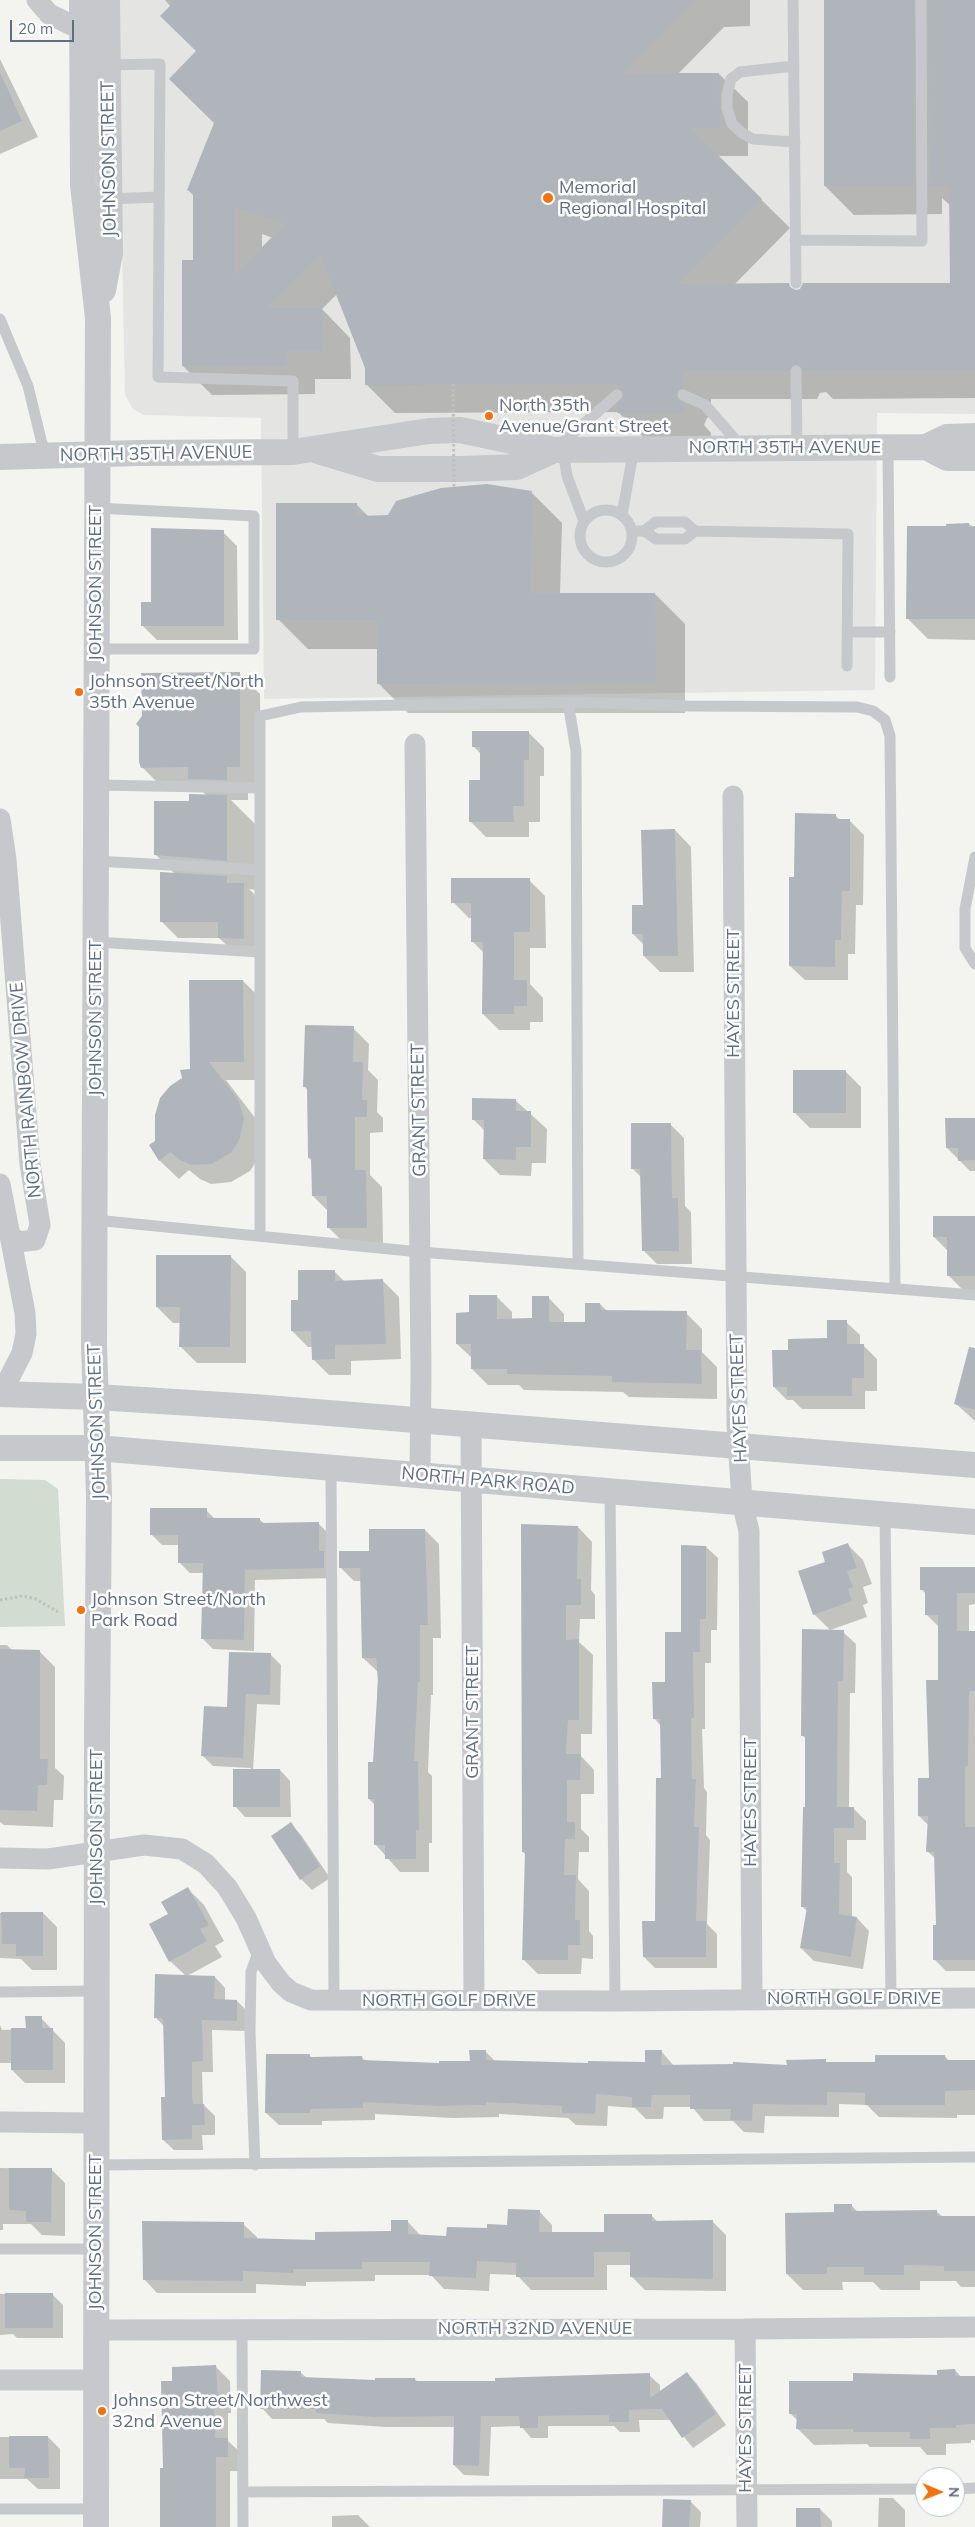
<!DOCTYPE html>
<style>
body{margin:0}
#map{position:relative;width:975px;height:2527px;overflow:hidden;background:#f3f4ef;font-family:Mulish,sans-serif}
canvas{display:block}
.north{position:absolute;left:915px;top:2467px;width:50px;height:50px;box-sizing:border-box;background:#fff;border:1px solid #bfc5cd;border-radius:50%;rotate:91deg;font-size:14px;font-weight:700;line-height:20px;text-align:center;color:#606d83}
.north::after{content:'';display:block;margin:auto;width:18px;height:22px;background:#f4710f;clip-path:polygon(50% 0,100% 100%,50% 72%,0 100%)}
.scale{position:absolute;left:10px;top:20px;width:64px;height:22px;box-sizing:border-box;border:2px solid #606d83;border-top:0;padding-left:6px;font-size:15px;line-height:18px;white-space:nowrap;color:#606d83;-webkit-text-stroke:4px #fff;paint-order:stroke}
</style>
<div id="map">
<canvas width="975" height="2527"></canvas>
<div class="north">N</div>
<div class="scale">20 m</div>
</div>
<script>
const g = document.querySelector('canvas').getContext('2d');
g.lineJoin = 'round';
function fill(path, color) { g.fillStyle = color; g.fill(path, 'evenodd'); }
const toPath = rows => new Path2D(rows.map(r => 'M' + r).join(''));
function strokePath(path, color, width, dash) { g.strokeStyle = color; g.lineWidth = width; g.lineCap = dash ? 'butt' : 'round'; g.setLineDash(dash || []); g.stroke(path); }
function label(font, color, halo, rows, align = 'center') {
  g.font = font + ' Mulish,sans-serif'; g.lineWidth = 5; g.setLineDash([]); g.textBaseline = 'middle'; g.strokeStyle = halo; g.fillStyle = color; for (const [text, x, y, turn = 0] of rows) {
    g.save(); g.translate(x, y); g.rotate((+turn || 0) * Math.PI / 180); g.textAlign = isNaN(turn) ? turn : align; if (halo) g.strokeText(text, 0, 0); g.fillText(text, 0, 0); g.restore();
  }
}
const built = toPath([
 [117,0,975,0,975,414,877,413,875,690,264,699,261,418,144,415,133,409,125,395]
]);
const green = toPath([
 [0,1479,45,1480,58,1489,65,1626,0,1627]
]);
const shadow = toPath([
 [165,0,750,0,750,26,724,27,678,74,719,74,748,102,748,156,717,156,790,228,734,285,788,285,795,292,951,284,951,206,942,198,942,214,854,215,825,186,825,0,975,0,975,398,833,399,826,392,820,393,817,399,711,399,711,416,707,418,704,425,711,433,711,441,647,441,618,412,395,413,366,384,366,368,337,294,322,309,350,338,351,379,315,379,315,394,212,395,183,366,195,261,194,196,188,190,215,123,197,51,171,7],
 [262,234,273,238,262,249],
 [0,59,38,137,0,154],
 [532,493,562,523,560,594,655,594,685,624,685,713,408,713,378,683,378,649,308,649,278,619,356,504,369,517,389,517],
 [969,524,975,528,975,640,928,639,907,618,947,528],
 [223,532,237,546,238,640,157,640,142,625,153,603],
 [239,673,260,694,261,787,248,788,248,800,231,800,257,826,257,890,249,889,260,900,260,954,236,954,219,938,178,938,162,922,175,874,155,854,190,802,207,796,199,788,163,788,142,767],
 [528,732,544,748,544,776,540,776,540,822,529,822,529,837,486,837,470,821,482,781,482,755,473,746],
 [835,815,841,821,850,821,864,835,863,905,856,905,855,954,848,954,848,980,805,980,790,966],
 [675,830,691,847,694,972,660,972,644,956,644,945,633,934],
 [529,880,545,896,546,948,530,948,530,984,543,998,543,1022,530,1022,530,1030,499,1030,483,1014,484,953,472,941,472,918,469,918,453,902],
 [243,981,262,1000,263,1080,226,1080,256,1119,259,1157,250,1171,231,1182,211,1184,200,1179,189,1170,179,1179,160,1161,150,1145,156,1141,183,1079,191,1070],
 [353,1028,369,1044,368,1070,378,1080,377,1112,383,1118,383,1132,370,1133,370,1175,382,1187,383,1243,345,1244,329,1228,328,1211,313,1196,313,1162,309,1158,308,1091,305,1087],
 [845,1071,861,1087,861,1128,810,1128,794,1112],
 [515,1100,547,1129,546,1163,532,1163,531,1176,500,1175,484,1159,485,1131,473,1119],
 [975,1119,975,1171,970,1171,947,1148],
 [670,1124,684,1138,685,1206,691,1212,692,1264,657,1264,644,1251,641,1177,632,1168],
 [975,1217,975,1291,964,1291,948,1275,948,1251,934,1237],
 [230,1256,246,1272,246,1363,197,1363,181,1347,181,1323,173,1323,157,1307],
 [334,1271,345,1282,383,1281,399,1297,401,1359,351,1361,351,1375,329,1375,313,1359,313,1347,308,1347,292,1331,299,1301],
 [496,1296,512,1312,512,1320,534,1320,548,1297,564,1314,564,1323,586,1323,600,1304,608,1312,686,1313,702,1329,702,1352,717,1367,717,1399,629,1397,623,1392,524,1390,519,1385,488,1385,472,1369,472,1358,457,1344,470,1314],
 [846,1322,860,1335,860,1346,864,1346,877,1359,877,1391,865,1391,865,1409,802,1409,793,1400,787,1400,774,1387],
 [975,1354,975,1421,956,1404],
 [206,1510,215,1519,259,1519,265,1524,318,1523,329,1534,334,1578,255,1580,254,1651,213,1649,203,1639,204,1573,190,1573,179,1562,179,1545,162,1545,151,1534],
 [578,1527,592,1542,591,1590,595,1595,595,1619,580,1619,579,1642,593,1655,592,1734,581,1734,581,1756,594,1770,594,1794,581,1794,581,1829,589,1837,589,1852,579,1852,578,1879,589,1891,589,1931,593,1936,593,1959,582,1958,581,1974,538,1974,524,1960,526,1855,523,1852],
 [425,1530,439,1544,441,1638,433,1638,433,1695,431,1695,428,1772,432,1776,432,1843,429,1843,429,1872,400,1872,376,1845,375,1805,369,1799,375,1763,378,1672,363,1658,361,1581,354,1581,340,1567,371,1552],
 [847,1544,863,1560,872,1584,863,1587,868,1603,863,1605,867,1617,830,1630,814,1614,827,1563],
 [706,1547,718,1558,717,1630,711,1630,711,1663,705,1663,705,1729,702,1729,704,1788,707,1792,706,1835,710,1840,707,1924,717,1934,717,1968,655,1968,644,1957,656,1923,662,1779,661,1726,654,1718,667,1683],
 [975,1569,975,1604,969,1605,969,1633,975,1633,975,1971,946,1971,934,1959,937,1926,936,1859,927,1851,929,1826,919,1816,930,1779,939,1682,939,1627,927,1615,926,1594,921,1589],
 [843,1632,856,1644,855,1693,850,1693,849,1808,853,1808,866,1821,866,1840,847,1840,847,1872,852,1877,852,1918,857,1918,869,1931,863,1969,814,1961,801,1948,807,1911,802,1906,802,1865,804,1865,807,1808,806,1739,802,1735],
 [0,1645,7,1645,13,1651,39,1651,55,1667,55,1768,64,1776,63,1800,54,1800,53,1827,4,1825,0,1822],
 [270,1654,281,1665,280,1705,257,1704,253,1770,280,1770,290,1781,291,1817,245,1817,235,1806,251,1768,213,1766,202,1755,228,1708],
 [291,1824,301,1835,330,1878,312,1890,301,1879,273,1836],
 [188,1889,204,1905,224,1941,215,1946,222,1957,187,1976,215,1977,225,1988,225,2001,237,2001,248,2012,247,2031,212,2030,213,2072,202,2072,203,2104,215,2116,215,2135,202,2135,203,2150,174,2150,163,2140,166,2098,164,2026,155,2017,186,1976,170,1961,169,1914],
 [0,1913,43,1913,57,1927,57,1970,32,1970,21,1959,0,1958],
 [41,2018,65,2043,65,2083,25,2083,12,2070,12,2063,0,2063,0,2025,2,2030,27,2029],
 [661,2051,674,2066,788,2066,825,2061,828,2063,877,2064,945,2056,950,2062,975,2061,975,2115,957,2115,957,2118,879,2117,867,2105,839,2104,839,2117,765,2116,764,2133,744,2132,733,2121,704,2121,692,2107,664,2107,663,2119,646,2119,635,2108,608,2106,607,2126,576,2125,568,2118,499,2114,499,2117,453,2118,375,2114,375,2120,322,2121,322,2125,279,2125,266,2113,310,2056,312,2058,362,2057,365,2061,440,2064,471,2062,486,2052,495,2061,589,2064,646,2063],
 [0,2168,51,2169,65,2183,65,2236,42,2235,31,2224,3,2224,3,2230,0,2230],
 [851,2205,858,2212,936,2211,943,2217,975,2218,975,2287,961,2287,956,2281,920,2281,920,2290,881,2290,873,2282,842,2282,843,2290,803,2290,787,2274,835,2214],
 [539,2211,552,2225,552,2233,605,2233,651,2215,658,2222,712,2221,726,2235,726,2291,645,2290,632,2277,632,2265,607,2265,607,2290,531,2290,517,2275,490,2274,489,2291,444,2289,431,2275,375,2275,375,2281,306,2282,306,2286,256,2284,256,2293,157,2293,144,2279,243,2224,257,2237,257,2240,316,2241,392,2232,407,2221,421,2236,447,2237,509,2226],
 [0,2294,52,2294,63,2305,63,2338,17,2338,13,2334,0,2335],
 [216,2367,230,2381,231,2413,228,2413,228,2441,241,2453,241,2471,230,2471,230,2527,161,2527,174,2382],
 [955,2370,962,2378,975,2378,975,2440,971,2440,971,2443,946,2444,946,2455,927,2455,920,2447,870,2447,867,2444,814,2445,798,2429,798,2421,790,2413,854,2382,938,2376],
 [300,2372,307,2378,376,2382,415,2379,418,2382,496,2382,649,2375,660,2385,660,2392,687,2373,697,2384,726,2425,693,2448,670,2420,639,2420,640,2432,620,2432,614,2426,548,2426,548,2438,531,2438,521,2426,491,2427,489,2476,464,2475,454,2465,455,2427,386,2427,328,2423,324,2419,272,2419,262,2408],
 [0,2437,48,2437,60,2449,60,2489,38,2489,27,2479,0,2479],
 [879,2498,893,2498,905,2510,905,2527,878,2527],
 [690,2501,701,2512,700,2527,663,2527],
 [820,2509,832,2521,832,2527,797,2527],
 [358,2515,370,2527,332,2527,332,2516]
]);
const building = toPath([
 [176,0,694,0,623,73,719,73,720,128,691,128,762,199,678,284,789,283,790,287,796,290,800,289,803,283,950,283,949,186,929,186,928,0,975,0,975,370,803,371,802,367,796,364,792,365,789,371,683,371,683,388,678,389,676,395,677,400,683,403,683,413,617,413,617,405,624,394,622,390,617,388,617,384,365,385,365,368,320,254,266,308,322,308,323,351,287,351,287,366,182,366,182,260,193,260,193,192,187,190,214,123,169,79,196,51,160,16],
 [234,207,285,224,234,275],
 [824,0,914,0,914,186,824,186],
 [0,72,22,121,0,131],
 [487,484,532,491,530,593,655,593,656,683,377,684,377,620,276,620,276,503,357,503,357,516,388,515,396,501,441,488],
 [969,523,969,527,975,526,975,619,906,619,907,526,946,526,946,524],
 [151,528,224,530,224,626,141,626,141,602,151,602],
 [240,672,240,767,227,767,227,780,188,779,188,767,141,768,139,762,139,727,136,724,142,716,141,673],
 [472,731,529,731,529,760,524,760,524,806,513,806,514,822,469,822,469,780,480,780,480,747,472,747],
 [189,794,227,795,227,861,154,855,154,801,189,801],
 [795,813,836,814,836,819,850,819,850,891,842,891,841,940,835,940,835,967,789,966,789,877,794,877],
 [675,829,678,956,643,956,643,934,632,934,632,905,643,905,641,830],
 [160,872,227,876,227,883,244,883,244,939,218,938,218,922,160,922],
 [451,878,530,878,530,932,514,932,514,980,527,980,527,1006,514,1006,514,1014,482,1014,483,942,471,942,471,903,451,903],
 [189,980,243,980,244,1062,209,1062,238,1099,244,1118,240,1138,232,1152,212,1164,191,1165,180,1160,170,1152,159,1161,149,1145,155,1141,155,1115,160,1098,170,1086,182,1078,180,1070,190,1069],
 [305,1025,354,1026,353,1062,363,1062,362,1100,367,1100,367,1117,355,1117,355,1170,366,1170,367,1228,327,1228,327,1196,312,1196,311,1158,308,1158,307,1087,303,1087],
 [793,1070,846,1070,846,1113,793,1113],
 [472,1098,516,1099,516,1111,531,1111,531,1147,516,1147,516,1160,483,1159,484,1120,472,1120],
 [945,1118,975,1118,975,1160,958,1161,958,1148,946,1148],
 [631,1123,671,1123,672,1198,678,1198,679,1251,642,1251,640,1169,631,1169],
 [933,1216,975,1216,975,1276,947,1276,947,1237,933,1237],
 [156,1255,231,1255,230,1347,179,1347,180,1307,156,1307],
 [298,1270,335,1270,335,1281,383,1279,386,1344,335,1345,335,1359,312,1360,311,1331,291,1331,291,1300,298,1300],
 [469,1295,497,1295,497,1319,532,1318,532,1296,549,1296,549,1322,585,1322,585,1303,600,1303,601,1310,687,1311,686,1350,701,1350,702,1384,612,1382,612,1376,507,1374,507,1369,471,1369,471,1344,456,1344,456,1313,469,1312],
 [827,1320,847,1320,847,1344,864,1344,864,1378,852,1378,852,1396,787,1396,787,1387,773,1387,772,1350,788,1350,788,1339,827,1338],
 [969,1347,975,1348,975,1410,954,1404],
 [150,1508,207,1508,207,1518,260,1518,260,1523,319,1522,319,1551,324,1551,324,1568,245,1570,244,1640,201,1639,203,1563,178,1563,178,1535,150,1535],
 [521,1524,578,1526,577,1579,581,1579,581,1605,566,1605,566,1640,579,1639,579,1720,568,1720,566,1754,581,1754,580,1780,567,1780,567,1822,575,1822,575,1839,565,1839,564,1875,576,1875,575,1920,580,1920,580,1945,568,1945,568,1960,522,1960,525,1852,522,1852],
 [369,1529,425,1529,428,1625,420,1625,420,1682,418,1682,414,1761,418,1761,419,1830,416,1830,416,1859,385,1859,385,1845,374,1845,374,1799,368,1799,368,1762,373,1762,378,1681,376,1658,362,1658,360,1568,339,1568,339,1551,369,1551],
 [848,1543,857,1568,847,1571,853,1587,848,1589,852,1601,813,1615,798,1571,825,1562,822,1552],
 [681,1545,706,1546,706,1619,700,1619,700,1652,693,1652,694,1718,691,1718,692,1779,696,1779,694,1827,699,1827,696,1921,706,1921,706,1957,643,1957,642,1921,655,1921,656,1778,661,1778,660,1719,653,1719,652,1682,665,1682,665,1632,681,1632],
 [920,1567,975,1567,975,1593,957,1593,957,1631,975,1631,975,1691,969,1691,968,1766,965,1766,965,1827,975,1827,975,1960,933,1960,933,1925,936,1925,934,1852,926,1852,928,1816,918,1816,918,1778,929,1778,926,1680,938,1680,938,1615,925,1615,925,1590,920,1590],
 [802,1629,844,1630,843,1681,838,1681,837,1807,854,1807,854,1828,834,1828,834,1863,840,1863,839,1914,857,1917,851,1957,800,1948,807,1907,801,1907,803,1807,805,1807,805,1736,801,1736],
 [0,1649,40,1650,40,1759,48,1759,47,1785,38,1785,37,1811,0,1810],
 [229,1652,271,1653,270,1695,246,1694,243,1758,201,1756,204,1706,227,1707],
 [233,1769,280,1769,280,1807,233,1807],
 [291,1822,320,1866,300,1880,271,1836],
 [188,1887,209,1925,200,1929,207,1941,169,1962,149,1924,168,1914,161,1902],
 [1,1912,43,1912,43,1956,16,1956,16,1944,2,1944],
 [155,1974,215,1976,214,1999,237,2000,237,2021,202,2020,203,2061,192,2062,192,2096,193,2104,204,2104,205,2125,192,2125,192,2139,162,2140,161,2097,165,2097,163,2018,154,2018],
 [25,2016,42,2016,42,2028,53,2028,53,2070,11,2070,11,2028,26,2028],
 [469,2050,486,2050,486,2060,588,2063,588,2061,645,2062,645,2050,662,2050,661,2065,733,2064,733,2062,787,2065,786,2060,826,2059,826,2062,875,2062,875,2055,945,2055,945,2060,975,2060,975,2090,945,2091,945,2105,865,2105,865,2093,827,2092,827,2105,753,2104,752,2121,730,2120,731,2109,690,2109,690,2095,652,2095,651,2107,632,2107,632,2097,596,2094,595,2114,562,2113,562,2106,486,2102,486,2105,439,2106,363,2102,363,2108,310,2109,310,2113,265,2113,266,2054,310,2054,310,2057,362,2056,362,2060,439,2063,439,2061,470,2061],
 [9,2168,52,2168,51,2222,26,2222,26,2211,9,2210],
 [834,2204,852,2204,852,2211,937,2210,937,2216,975,2216,975,2271,944,2271,944,2266,904,2265,904,2275,864,2275,864,2267,827,2267,827,2274,786,2274,785,2213,834,2212],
 [508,2209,540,2210,539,2232,604,2232,604,2214,652,2214,652,2221,713,2220,713,2279,630,2277,630,2252,594,2252,594,2277,516,2277,516,2263,477,2261,476,2278,429,2276,430,2262,362,2262,362,2269,293,2269,293,2273,243,2271,243,2281,143,2280,142,2221,244,2222,244,2238,315,2240,315,2232,391,2231,391,2220,408,2220,408,2234,446,2236,447,2227,487,2228,487,2224,507,2225],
 [5,2293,53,2293,53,2328,5,2328],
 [216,2365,218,2400,214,2400,215,2438,228,2438,228,2457,216,2457,216,2527,160,2527,160,2468,163,2468,161,2381,172,2381,172,2367],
 [955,2369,956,2376,975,2376,975,2424,956,2425,956,2428,930,2428,930,2439,910,2439,910,2432,853,2432,853,2429,796,2429,797,2414,789,2414,789,2381,853,2381,853,2373,937,2375,937,2370],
 [261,2370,301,2371,301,2377,375,2380,375,2378,415,2378,415,2381,495,2381,495,2378,650,2373,650,2398,687,2372,716,2414,682,2438,662,2409,629,2410,629,2422,609,2422,609,2415,538,2416,538,2428,520,2428,519,2416,481,2416,479,2466,453,2465,454,2416,375,2417,316,2413,316,2409,260,2409],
 [9,2436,48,2436,49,2478,24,2478,25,2468,9,2468],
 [663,2499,691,2500,689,2527,662,2527],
 [796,2508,820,2508,821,2527,796,2527]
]);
const path = toPath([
 [0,1600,23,1596,36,1599,58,1612]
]);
const service = toPath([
 [793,0,796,283],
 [107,65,160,64,158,377,293,381,293,452],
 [794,66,740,72,731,79,727,94,727,108,732,124,742,133,753,139,795,142],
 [109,199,159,197],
 [795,240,922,241,921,0],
 [0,319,28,386,45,456],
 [796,371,797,449],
 [683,395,705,405,741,446],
 [558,446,617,395],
 [888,447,890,677],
 [563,450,567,476,584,521],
 '580 536a26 26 0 1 1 52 0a26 26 0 1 1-52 0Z',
 [622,515,634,448],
 [632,531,644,531,656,539,685,539,695,531,848,534,847,666],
 [644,531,656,522,685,522,695,531],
 [848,632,890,632],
 [96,649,254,649,254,516,96,508],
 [568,702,576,751,578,1264],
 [96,785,260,788],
 [975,857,965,909,965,948,975,964],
 [96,861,260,870],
 [96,942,260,952],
 [95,1220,420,1252,975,1295],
 [260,1236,260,716,301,707,580,702,687,706,857,707,873,711,885,720,890,736,895,1289],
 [331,1468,334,2001],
 [610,1491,615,2001],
 [885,1514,891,1999],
 [0,1992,96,1991],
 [96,2165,975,2157],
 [255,2165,250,2032,251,1972,259,1950],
 [0,2249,96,2249],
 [242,2329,243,2527],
 [955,2489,975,2488],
 [243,2492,925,2489],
 [0,2509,96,2509]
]);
const minor = toPath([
 [37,0,49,14,82,30],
 [415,744,421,1372,420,1476],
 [733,796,737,1424,742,1502,749,1531,752,2000],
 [0,819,6,859,30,1164,40,1225,35,1240,18,1242,8,1233],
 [0,1184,25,1313,26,1334,22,1353,1,1394],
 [471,1424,474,2001],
 [0,1858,48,1859,144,1845,182,1849,206,1864,227,1887,246,1918,266,1963,281,1983,291,1992,311,2000,615,2001,975,1998],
 [0,2122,96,2123],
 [745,2329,747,2527],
 [96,2330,745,2329,975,2327],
 [0,2380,96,2380]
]);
const tertiary = toPath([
 [82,0,83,185,98,318,94,1345,99,1495,97,1732,96,2527],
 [103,290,110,253,107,0],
 [926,447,947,437,975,436],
 [318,451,378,469,460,469,517,467,554,450],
 [0,457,138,453,293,452,429,431,460,430,554,450,926,447,947,458,975,458],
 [0,1394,96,1397,254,1407,975,1465],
 [0,1448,97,1448,975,1522]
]);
const pathBridge = toPath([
 [453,384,454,487]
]);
const markers = [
 [548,198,6,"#f4710f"],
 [489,416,5,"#f4710f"],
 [79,692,5,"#f4710f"],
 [81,1610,5,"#f4710f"],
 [102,2411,5,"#f4710f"]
];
const streetNames = [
 ["JOHNSON STREET",109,159,-91],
 ["NORTH 35TH AVENUE",785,448],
 ["NORTH 35TH AVENUE",156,454,-1],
 ["JOHNSON STREET",96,583,-90],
 ["HAYES STREET",734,993,-90],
 ["JOHNSON STREET",96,1018,-90],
 ["NORTH RAINBOW DRIVE",26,1090,-95],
 ["GRANT STREET",419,1110,-91],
 ["HAYES STREET",739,1398,-92],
 ["JOHNSON STREET",97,1422,-92],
 ["NORTH PARK ROAD",488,1481,5],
 ["GRANT STREET",473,1712,-90],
 ["HAYES STREET",751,1802,-90],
 ["JOHNSON STREET",97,1827,-90],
 ["NORTH GOLF DRIVE",854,1999],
 ["NORTH GOLF DRIVE",449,2001],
 ["JOHNSON STREET",96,2232,-90],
 ["NORTH 32ND AVENUE",535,2329],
 ["HAYES STREET",746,2428,-90]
];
const poiNames = [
 ["Memorial",559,188],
 ["Regional Hospital",559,209],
 ["North 35th",499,406],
 ["Avenue/Grant Street",499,427],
 ["Johnson Street/North",89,682],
 ["35th Avenue",89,703],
 ["Johnson Street/North",91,1600],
 ["Park Road",91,1621],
 ["Johnson Street/Northwest",112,2401],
 ["32nd Avenue",112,2422]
];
fill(built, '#e4e4e3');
fill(green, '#d2dcd0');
fill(shadow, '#0003');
fill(building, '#b0b5bc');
strokePath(path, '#bec0c2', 3, [2.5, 2.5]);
strokePath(service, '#c6c8cc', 11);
strokePath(minor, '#c6c8cc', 21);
strokePath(tertiary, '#c6c8cc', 26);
strokePath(pathBridge, '#bec0c2', 3, [2.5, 2.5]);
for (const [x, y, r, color] of markers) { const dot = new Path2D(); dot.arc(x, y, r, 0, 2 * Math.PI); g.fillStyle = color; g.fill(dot); strokePath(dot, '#fff', 2); }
label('18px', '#606d83', '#fff', streetNames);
label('18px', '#606d83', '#fff', poiNames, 'left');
</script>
